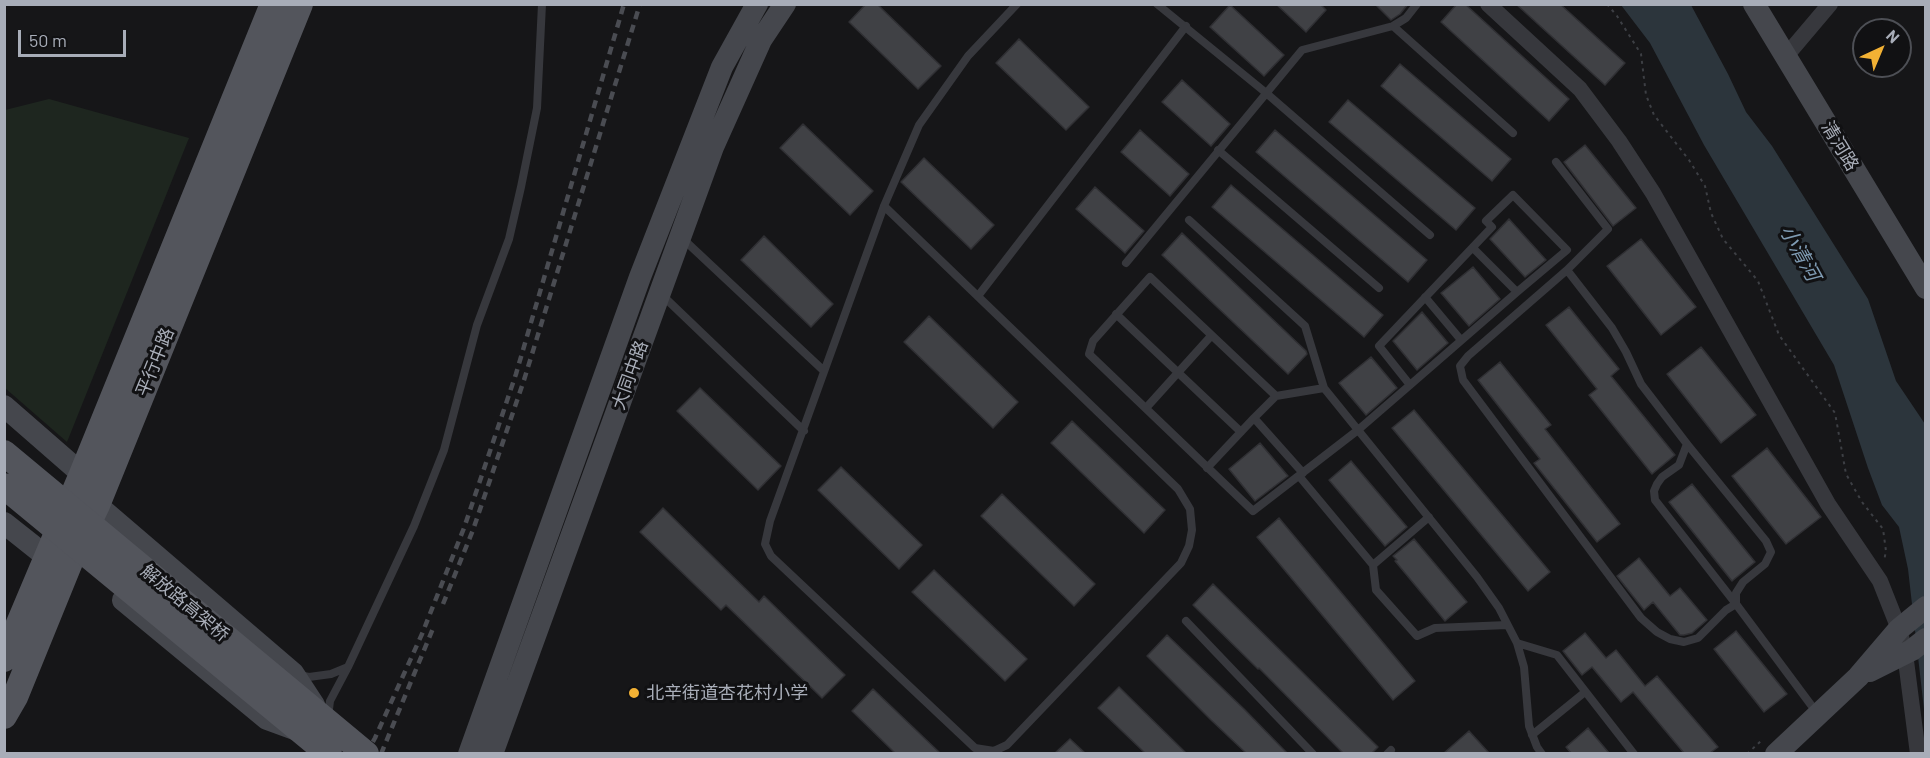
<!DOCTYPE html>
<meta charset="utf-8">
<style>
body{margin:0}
#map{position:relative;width:1930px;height:758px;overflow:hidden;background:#161618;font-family:Barlow,sans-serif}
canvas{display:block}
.frame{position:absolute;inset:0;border:6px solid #a8adb8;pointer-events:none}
.north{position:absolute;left:1852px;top:18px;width:60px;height:60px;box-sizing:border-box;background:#111113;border:2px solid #4d4f55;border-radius:50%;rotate:44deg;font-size:16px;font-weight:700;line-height:24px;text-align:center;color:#a8adb8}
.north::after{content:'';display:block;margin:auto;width:21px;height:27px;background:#f2b134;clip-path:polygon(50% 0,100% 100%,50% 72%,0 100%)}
.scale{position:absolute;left:18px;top:30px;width:108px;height:27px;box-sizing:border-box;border:3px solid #a8adb8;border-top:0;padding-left:8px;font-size:18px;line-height:21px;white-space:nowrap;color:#a8adb8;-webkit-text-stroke:4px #111113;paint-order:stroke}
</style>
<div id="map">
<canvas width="1930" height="758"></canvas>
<div class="frame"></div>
<div class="north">N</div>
<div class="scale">50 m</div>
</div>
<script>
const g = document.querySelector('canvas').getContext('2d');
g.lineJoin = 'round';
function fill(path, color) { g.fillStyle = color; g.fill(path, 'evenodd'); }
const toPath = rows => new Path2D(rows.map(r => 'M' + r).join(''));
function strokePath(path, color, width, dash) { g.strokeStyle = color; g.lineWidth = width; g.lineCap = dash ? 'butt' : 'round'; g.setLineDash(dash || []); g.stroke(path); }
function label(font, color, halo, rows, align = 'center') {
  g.font = font + ' Barlow,"Noto Sans SC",sans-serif'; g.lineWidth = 6; g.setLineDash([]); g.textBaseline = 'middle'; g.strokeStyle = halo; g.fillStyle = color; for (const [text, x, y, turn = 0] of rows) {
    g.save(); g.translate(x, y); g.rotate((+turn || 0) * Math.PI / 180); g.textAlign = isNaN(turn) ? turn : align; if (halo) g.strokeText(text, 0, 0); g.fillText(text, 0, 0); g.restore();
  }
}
const green = toPath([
 [49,99,189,138,67,442,5,388,5,110]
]);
const water = toPath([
 [1621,5,1691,5,1728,74,1746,112,1772,146,1868,299,1896,381,1925,424,1925,718,1908,569,1899,527,1882,505,1868,468,1834,365,1704,145,1650,43]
]);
const building = toPath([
 [866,4,877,4,941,66,918,89,849,22,866,4],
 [1276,4,1320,4,1326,10,1306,32,1276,4],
 [1375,4,1408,4,1400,14,1391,20,1375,4],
 [1457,4,1465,4,1569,99,1549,121,1441,22,1457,4],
 [1516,4,1560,4,1625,63,1605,85,1516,4],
 [1230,5,1284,55,1264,76,1210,27,1230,5],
 [1019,39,1089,107,1066,130,996,63,1019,39],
 [1400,64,1511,159,1492,181,1381,86,1400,64],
 [1182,80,1230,124,1211,146,1162,102,1182,80],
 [1348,100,1475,208,1456,230,1329,122,1348,100],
 [803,124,873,191,850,215,780,148,803,124],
 [1140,130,1189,174,1170,196,1121,152,1140,130],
 [1275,130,1427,260,1408,282,1256,152,1275,130],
 [1585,145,1636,208,1613,226,1564,162,1585,145],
 [924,158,994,225,971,249,901,182,924,158],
 [1231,185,1383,315,1364,337,1212,207,1231,185],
 [1095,187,1144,231,1125,253,1076,209,1095,187],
 [1509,219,1546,260,1525,277,1490,239,1509,219],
 [1182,233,1306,351,1307,354,1288,374,1162,255,1182,233],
 [764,236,833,304,811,327,741,260,764,236],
 [1641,239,1696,307,1661,335,1607,266,1641,239],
 [1473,267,1500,299,1469,326,1441,293,1473,267],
 [1569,307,1619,369,1611,376,1675,455,1652,474,1589,395,1597,389,1546,325,1569,307],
 [1422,312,1448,343,1417,370,1393,341,1422,312],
 [929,316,1018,402,993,428,904,342,929,316],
 [1701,347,1756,415,1721,443,1667,374,1701,347],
 [1371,357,1397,388,1366,415,1339,383,1371,357],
 [1500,362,1551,425,1545,429,1620,524,1597,542,1534,463,1540,459,1478,380,1500,362],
 [700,388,781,466,758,490,677,411,700,388],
 [1414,410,1550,572,1528,591,1392,428,1414,410],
 [1072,421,1165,510,1144,533,1051,443,1072,421],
 [1260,443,1288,476,1255,501,1229,469,1260,443],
 [1767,448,1821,517,1786,544,1732,476,1767,448],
 [1351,461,1407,527,1385,546,1329,480,1351,461],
 [841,467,922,545,899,569,818,490,841,467],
 [1692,484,1755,562,1732,581,1669,502,1692,484],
 [1002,494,1095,584,1074,606,981,516,1002,494],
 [663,508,759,602,764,596,845,675,822,698,726,605,721,610,640,532,663,508],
 [1279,518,1415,681,1393,700,1257,537,1279,518],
 [1414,539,1467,602,1445,621,1395,561,1397,560,1393,556,1414,539],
 [1639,558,1670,596,1680,588,1707,620,1692,633,1684,635,1680,635,1653,602,1644,610,1617,576,1639,558],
 [934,570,1027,659,1005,681,912,592,934,570],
 [1213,584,1378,747,1372,753,1343,753,1259,668,1258,669,1193,605,1213,584],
 [1736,631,1787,694,1764,712,1714,649,1736,631],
 [1585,633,1606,658,1616,650,1645,686,1657,676,1718,747,1710,753,1684,753,1633,692,1621,702,1592,667,1582,675,1563,651,1585,633],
 [1167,635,1244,709,1287,753,1246,753,1211,720,1147,656,1167,635],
 [1119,687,1186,753,1145,753,1098,708,1119,687],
 [873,689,940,753,895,753,852,711,873,689],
 [1588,728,1609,753,1571,753,1566,747,1588,728],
 [1469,731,1489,753,1444,753,1469,731],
 [1070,739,1085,753,1055,753,1070,739]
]);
const path = toPath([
 [1607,4,1617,16,1641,54,1646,95,1654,115,1689,160,1705,186,1711,213,1723,239,1758,281,1779,335,1835,413,1846,474,1862,502,1883,529,1886,551,1884,561],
 [1747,754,1762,740]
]);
const lane = toPath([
 [1157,4,1265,92,1430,235],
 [1393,26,1513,133],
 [1218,150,1379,288],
 [1556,162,1608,229,1567,270],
 [884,206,1178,489,1190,509,1192,530,1189,546,1181,563,1007,745,994,751,975,748,771,556,765,544,770,521,884,206,919,125,968,56,1017,4],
 [1189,220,1305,326,1324,388,1477,577,1499,608,1517,643,1524,667,1529,726,1537,747,1542,754],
 [682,238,824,371],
 [1473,248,1517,292],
 [1126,263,1302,50,1393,26,1406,18,1417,4],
 [662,295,804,431],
 [978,296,1186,26],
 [1425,297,1461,340],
 [1116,314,1241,432],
 [1276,396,1150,277,1093,341,1089,354,1253,511,1358,430,1410,385,1517,292,1567,250,1513,195,1486,221,1492,227,1379,346,1410,385],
 [1146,408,1211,336],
 [1687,444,1766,541,1771,552,1765,564,1743,582,1736,593,1736,604,1726,610,1698,638,1684,642,1670,639,1657,632,1641,618,1463,380,1460,366,1468,356,1567,270,1612,328,1626,352,1641,384,1687,444,1679,465,1662,477,1657,484,1654,491,1655,500,1736,604,1817,713],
 [1207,468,1254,418],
 [1303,473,1254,418,1276,396,1324,388],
 [1299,476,1373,565,1376,590,1417,636,1435,628,1507,625],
 [1373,565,1429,517],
 [1186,621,1313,754],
 [1517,643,1557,655,1634,754],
 [299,675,309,677,331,674,348,667,414,526,444,450,477,325,509,239,521,187,537,108,542,4],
 [328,717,330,701,348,667],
 [1532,735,1585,692],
 [1387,754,1391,750]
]);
const street = toPath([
 [1488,4,1580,89,1619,141,1653,193,1828,504,1880,581,1899,629,1905,653,1918,754],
 [1786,56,1830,4]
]);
const secondary = toPath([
 [1754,4,1926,288],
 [4,406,82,474,97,505,293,673,314,705],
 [4,523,47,557,63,557],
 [123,600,267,719,297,730],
 [1870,671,1912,650,1926,639],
 [469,754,640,277,722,67,757,4],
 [492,754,713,147,761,40,785,4],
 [1776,754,1858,677,1899,629,1926,607]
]);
const primary = toPath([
 [4,659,82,474,273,4],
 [4,716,15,697,72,557,97,505,300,4]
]);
const rail = toPath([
 [443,604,473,530,524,380,640,4],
 [366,754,375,738,422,634,464,528,516,374,624,4],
 [381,754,434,626]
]);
const primaryBridge = toPath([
 [4,453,366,754],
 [4,486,329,754]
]);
const markers = [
 [634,693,6,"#f2b134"]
];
const streetNames = [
 ["清河路",1840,146,59],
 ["平行中路",155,362,-68],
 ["大同中路",630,375,-70],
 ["解放路高架桥",185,603,40]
];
const poiNames = [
 ["北辛街道杏花村小学",646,693]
];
const waterNames = [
 ["小清河",1800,253,61]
];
fill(green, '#1e261f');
fill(water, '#2c353c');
fill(building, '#404145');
strokePath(building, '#303034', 1.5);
strokePath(path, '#3d3f44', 2, [3, 4.5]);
strokePath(lane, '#37383d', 8);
strokePath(street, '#37383d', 16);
strokePath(secondary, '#45474d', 22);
strokePath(primary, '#53555c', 26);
strokePath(rail, '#4a4c52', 4.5, [8, 6]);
strokePath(primaryBridge, '#53555c', 26);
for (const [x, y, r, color] of markers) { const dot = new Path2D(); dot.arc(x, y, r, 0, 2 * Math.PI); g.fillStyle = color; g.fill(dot); strokePath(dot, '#111113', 2); }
label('18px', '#a8adb8', '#111113', streetNames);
label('18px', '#a8adb8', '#111113', poiNames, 'left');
label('italic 20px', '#7f9bb3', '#111113', waterNames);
</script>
